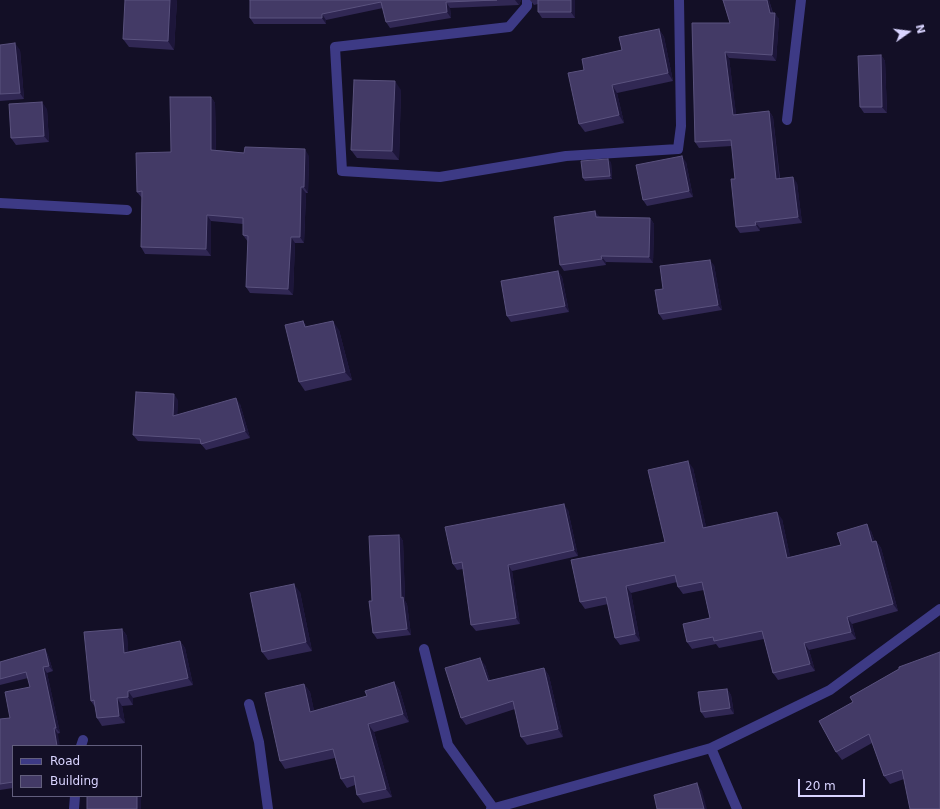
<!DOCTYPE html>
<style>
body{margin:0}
#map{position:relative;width:940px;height:809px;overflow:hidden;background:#130f26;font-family:"DejaVu Sans",sans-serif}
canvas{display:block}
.legend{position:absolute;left:12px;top:745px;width:130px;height:52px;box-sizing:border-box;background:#130f26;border:1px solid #625e7d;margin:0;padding:5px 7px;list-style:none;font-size:12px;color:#d9d4ff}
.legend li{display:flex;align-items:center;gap:8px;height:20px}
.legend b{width:20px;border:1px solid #625e7d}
.north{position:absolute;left:888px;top:12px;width:40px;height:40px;-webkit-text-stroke:3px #130f26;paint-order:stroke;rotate:76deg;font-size:11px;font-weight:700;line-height:16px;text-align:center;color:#d9d4ff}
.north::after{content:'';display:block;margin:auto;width:14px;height:18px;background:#d9d4ff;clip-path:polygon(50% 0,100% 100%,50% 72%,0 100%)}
.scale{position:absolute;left:798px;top:779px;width:67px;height:18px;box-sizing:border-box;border:2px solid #d9d4ff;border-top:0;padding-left:5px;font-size:12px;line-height:14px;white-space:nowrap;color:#d9d4ff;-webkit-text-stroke:3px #130f26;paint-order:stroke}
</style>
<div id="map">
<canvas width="940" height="809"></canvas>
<ul class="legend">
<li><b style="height:5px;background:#3d3a85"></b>Road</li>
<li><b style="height:11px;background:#433a66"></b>Building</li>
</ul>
<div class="north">N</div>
<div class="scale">20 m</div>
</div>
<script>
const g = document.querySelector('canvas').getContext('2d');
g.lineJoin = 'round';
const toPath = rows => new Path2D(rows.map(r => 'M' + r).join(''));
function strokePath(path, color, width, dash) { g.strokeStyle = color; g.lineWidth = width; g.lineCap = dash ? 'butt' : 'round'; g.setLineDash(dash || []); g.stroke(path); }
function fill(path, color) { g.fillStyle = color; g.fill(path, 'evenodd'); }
const minor = toPath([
 [527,0,527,6,509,27,335,47,342,171,440,177,566,156,678,149,681,126,679,0],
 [787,120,801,0],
 [0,203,127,210],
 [424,649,448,745,494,809],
 [249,704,259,742,268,809],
 [81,746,83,740],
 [711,748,737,809],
 [74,809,75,796],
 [491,809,711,748,830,690,940,609]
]);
const wall = toPath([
 [177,0,174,50,129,47,123,39],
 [250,0,521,0,519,5,450,8,451,18,390,28,386,22,383,8,326,20,326,24,254,24,250,18],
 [530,0,575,0,575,18,542,18,538,12,538,4,534,5],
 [723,0,769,0,773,13,779,19,776,61,729,58,736,115,769,111,773,117,780,178,797,183,802,223,760,228,760,231,740,233,736,227,735,179,732,146,699,148,695,142,730,23],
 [659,29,664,37,673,81,617,93,624,123,585,132,579,124,584,70,622,50],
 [0,45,20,50,24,99,0,101],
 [881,55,885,61,887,113,864,113,860,107],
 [401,90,399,160,357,158,351,150],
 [211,97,215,103,216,150,244,153,309,156,308,193,306,193,304,243,295,243,293,295,250,293,246,287,248,242,243,235,243,224,211,221,211,256,145,254,141,247,142,198,137,192,171,152],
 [47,109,49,142,16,145,11,138],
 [611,162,612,179,585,181,583,178],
 [686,162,693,197,647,206,643,200],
 [600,217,650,218,654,224,653,263,606,262,606,265,564,271,560,265],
 [714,265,722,310,663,320,659,314,663,289],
 [558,271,562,277,569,312,511,322,507,316],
 [303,321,307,327,339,330,352,380,305,391,299,382],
 [178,400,177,415,240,404,250,438,206,450,201,444,138,441,133,435],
 [693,468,706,527,782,519,790,557,841,545,871,531,875,542,876,541,881,548,898,611,852,624,856,639,809,650,815,671,778,680,773,673,764,639,719,648,716,644,692,649,687,642,710,618,704,590,683,594,678,587,677,582,631,593,640,641,620,645,615,638,608,604,585,609,580,602,665,542],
 [568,510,578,556,512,571,520,624,476,631,471,625,463,569,457,570,453,564],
 [399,535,403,541,405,601,407,604,411,635,377,639,373,633,372,601],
 [300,592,312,651,268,660,262,652],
 [122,629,127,636,128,652,180,641,185,648,193,685,133,698,133,705,122,706,125,723,102,726,97,718,95,707,91,701],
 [45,649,48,655,53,671,47,673,60,733,13,746,13,788,0,790,0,719,10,718,30,687,28,678,0,685,0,662],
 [940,652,904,779,890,784,884,776,872,743,842,760,836,752,853,702],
 [485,665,490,681,544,668,549,676,563,737,527,745,521,737,515,709,466,725,461,718],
 [394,682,400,691,409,722,374,732,392,797,363,803,357,795,355,785,347,788,341,779,335,758,285,769,280,761,304,684,310,692,314,711,367,696],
 [727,689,731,695,734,714,705,718,701,712]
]);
const shadedWall = toPath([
 [170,0,177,0,174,50,168,41],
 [515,0,521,0,519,5],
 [571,0,575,0,575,18,571,12],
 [767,0,769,0,774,19,770,13],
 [446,2,450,8,451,18,447,12],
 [775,13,779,19,776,61,772,55],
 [322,14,326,20,326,24,322,18],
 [659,29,664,37,673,81,668,73],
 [15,43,20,50,24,99,20,93],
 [725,52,729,58,737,121,733,115],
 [881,55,885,61,887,113,882,107],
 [395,81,401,90,399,160,392,151],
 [612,85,617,93,624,123,619,115],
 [211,97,215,103,216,156,211,150],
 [42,102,47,109,49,142,44,136],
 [769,111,773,117,780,185,776,179],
 [305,149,309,156,308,193,304,187],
 [682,156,686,162,693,197,689,191],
 [608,159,611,162,612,179,610,176],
 [793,177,797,183,802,223,798,217],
 [301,187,306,193,304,243,300,237],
 [595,211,600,217,596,217],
 [207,215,211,221,211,256,206,249],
 [650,218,654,224,653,263,649,257],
 [755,222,760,228,760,231,756,225],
 [291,237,295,243,293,295,288,289],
 [601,256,606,262,606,265,602,259],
 [710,260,714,265,722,310,718,305],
 [558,271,562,277,569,312,565,306],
 [303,321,309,329,305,327],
 [333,321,339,330,352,380,345,372],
 [174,394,178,400,177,422,173,416],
 [236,398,240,404,250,438,245,431],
 [688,461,693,468,708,535,703,528],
 [564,504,568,510,578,556,574,550],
 [777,512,782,519,792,565,787,558],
 [867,524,871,531,877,549,872,542],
 [399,535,403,541,405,601,407,604,411,635,407,629,401,598],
 [876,541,881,548,898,611,893,604],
 [508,565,512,571,520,624,516,618],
 [294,584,300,592,312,651,306,642],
 [626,586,631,593,640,641,635,634],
 [847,617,852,624,856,639,851,632],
 [122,629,127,636,129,661,124,653],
 [180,641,185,648,193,685,188,678],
 [804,643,809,650,815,671,810,664],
 [45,649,48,655,53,671,49,666],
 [480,658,485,665,493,689,488,681],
 [43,667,47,673,60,733,56,728],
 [544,668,549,676,563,737,558,729],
 [394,682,400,691,409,722,403,714],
 [304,684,310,692,316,720,310,712],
 [727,689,731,695,734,714,730,708],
 [128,691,133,698,133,705,128,697],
 [117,698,122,706,125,723,119,716],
 [368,724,374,732,392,797,386,789],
 [54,728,58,734,60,746,57,746],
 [697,783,702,791,707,809,704,809],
 [137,796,141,796,141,809,137,809]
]);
const building = toPath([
 [125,0,170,0,168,41,123,39,125,0],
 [250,0,497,0,446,2,447,12,386,22,381,2,322,14,322,18,250,18,250,0],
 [538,0,571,0,571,12,538,12,538,0],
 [723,0,767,0,770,13,775,13,772,55,725,52,733,115,769,111,776,179,793,177,798,217,755,222,756,225,736,227,731,179,735,179,731,140,695,142,692,23,730,23,723,0],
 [659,29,668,73,612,85,619,115,579,124,568,73,584,70,582,59,622,50,619,37,659,29],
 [15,43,20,93,0,94,0,45,15,43],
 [881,55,882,107,860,107,858,56,881,55],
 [354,80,395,81,392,151,351,150,354,80],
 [170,97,211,97,211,150,244,153,245,147,305,149,304,187,301,187,300,237,291,237,288,289,246,287,248,236,243,235,243,218,207,215,206,249,141,247,142,191,137,192,136,153,171,152,170,97],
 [42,102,44,136,11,138,9,104,42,102],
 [682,156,689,191,643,200,636,165,682,156],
 [608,159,610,176,583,178,581,161,608,159],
 [595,211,596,217,650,218,649,257,601,256,602,259,560,265,554,217,595,211],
 [710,260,718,305,659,314,655,290,663,289,660,266,710,260],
 [558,271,565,306,507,316,501,281,558,271],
 [303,321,305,327,333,321,345,372,299,382,285,325,303,321],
 [136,392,174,394,173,416,236,398,245,431,201,444,200,439,133,435,136,392],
 [688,461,703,528,777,512,787,558,841,545,837,533,867,524,872,542,876,541,893,604,847,617,851,632,804,643,810,664,773,673,762,631,714,641,713,637,687,642,683,624,710,618,702,582,678,587,675,575,626,586,635,634,615,638,606,597,580,602,571,560,665,542,648,470,688,461],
 [564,504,574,550,508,565,516,618,471,625,462,562,453,564,445,527,564,504],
 [399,535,401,598,403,597,407,629,373,633,369,601,372,601,369,536,399,535],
 [294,584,306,642,262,652,250,593,294,584],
 [122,629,124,653,180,641,188,678,128,691,128,697,117,698,119,716,97,718,94,700,91,701,84,632,122,629],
 [45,649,49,666,43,667,56,728,54,728,57,746,13,746,13,782,0,784,0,719,10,718,5,692,30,687,26,672,0,679,0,662,45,649],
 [940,652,940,809,910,809,902,770,884,776,869,734,836,752,819,721,853,702,850,697,899,669,899,667,940,652],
 [480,658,488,681,544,668,558,729,521,737,513,701,461,718,445,668,480,658],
 [394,682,403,714,368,724,386,789,357,795,354,776,341,779,333,749,280,761,265,693,304,684,310,712,367,696,365,691,394,682],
 [727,689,730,708,701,712,698,692,727,689],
 [697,783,704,809,657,809,654,795,697,783],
 [87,796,137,796,137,809,87,809,87,796]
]);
strokePath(minor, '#3d3a85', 10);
fill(wall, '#312854');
fill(shadedWall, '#1d163a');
fill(building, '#433a66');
strokePath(building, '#5a527e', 1);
</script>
